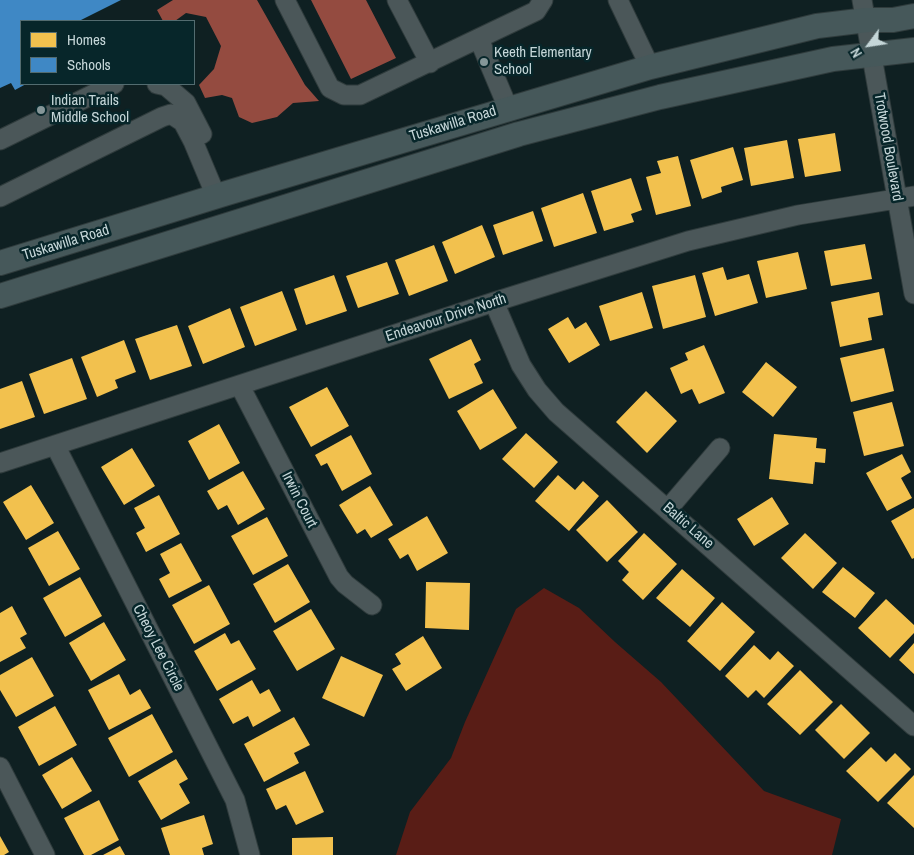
<!DOCTYPE html>
<style>
body{margin:0}
#map{position:relative;width:914px;height:855px;overflow:hidden;background:#0f2022;font-family:"Archivo Narrow",sans-serif}
canvas{display:block}
.legend{position:absolute;left:20px;top:20px;width:175px;height:65px;box-sizing:border-box;background:#07262a;border:1px solid #536c70;margin:0;padding:6px 9px;list-style:none;font-size:15px;color:#c5d6d8}
.legend li{display:flex;align-items:center;gap:10px;height:25px}
.legend b{width:25px;border:1px solid #536c70}
.north{position:absolute;left:844px;top:20px;width:50px;height:50px;-webkit-text-stroke:4px #07262a;paint-order:stroke;rotate:239deg;font-size:14px;font-weight:700;line-height:20px;text-align:center;color:#c5d6d8}
.north::after{content:'';display:block;margin:auto;width:18px;height:22px;background:#c5d6d8;clip-path:polygon(50% 0,100% 100%,50% 72%,0 100%)}
</style>
<div id="map">
<canvas width="914" height="855"></canvas>
<ul class="legend">
<li><b style="height:14px;background:#f2c14e"></b>Homes</li>
<li><b style="height:14px;background:#3f88c5"></b>Schools</li>
</ul>
<div class="north">N</div>
</div>
<script>
const g = document.querySelector('canvas').getContext('2d');
g.lineJoin = 'round';
function fill(path, color) { g.fillStyle = color; g.fill(path, 'evenodd'); }
const toPath = rows => new Path2D(rows.map(r => 'M' + r).join(''));
function strokePath(path, color, width, dash) { g.strokeStyle = color; g.lineWidth = width; g.lineCap = dash ? 'butt' : 'round'; g.setLineDash(dash || []); g.stroke(path); }
function label(font, color, halo, rows, align = 'center') {
  g.font = font + ' "Archivo Narrow",sans-serif'; g.lineWidth = 5; g.setLineDash([]); g.textBaseline = 'middle'; g.strokeStyle = halo; g.fillStyle = color; for (const [text, x, y, turn = 0] of rows) {
    g.save(); g.translate(x, y); g.rotate((+turn || 0) * Math.PI / 180); g.textAlign = isNaN(turn) ? turn : align; if (halo) g.strokeText(text, 0, 0); g.fillText(text, 0, 0); g.restore();
  }
}
const green = toPath([
 [544,588,579,608,615,642,661,682,764,791,841,819,832,855,396,855,410,812,451,758,465,722,516,609]
]);
const water = toPath([
 [173,0,257,0,305,85,319,101,293,103,277,117,252,123,239,117,232,98,222,95,205,98,199,85,214,69,221,46,206,17,186,13,175,21,163,21,157,10],
 [311,0,366,0,396,58,351,79]
]);
const homes = toPath([
 [835,133,841,171,805,177,798,139],
 [787,140,794,178,751,186,744,148],
 [733,147,743,180,721,187,722,192,702,199,690,160],
 [678,156,691,206,656,215,646,177,661,173,657,161],
 [631,178,642,210,631,214,634,222,604,231,591,191],
 [583,193,597,233,554,247,541,208],
 [533,211,543,241,503,255,493,225],
 [482,225,495,257,455,274,442,242],
 [865,244,872,279,831,286,824,251],
 [434,245,448,281,409,296,395,260],
 [798,252,807,289,766,298,757,261],
 [387,262,399,294,358,308,346,276],
 [723,267,727,280,749,274,758,303,715,316,702,273],
 [334,275,347,311,306,325,294,289],
 [695,275,706,317,663,329,652,286],
 [282,291,297,330,255,346,240,307],
 [642,292,653,328,610,341,599,306],
 [879,292,883,315,868,318,872,340,840,347,831,302],
 [230,308,245,347,203,364,188,326],
 [568,317,575,329,586,322,600,345,569,363,548,329],
 [177,325,192,366,150,380,135,339],
 [471,339,481,360,474,364,483,383,449,399,429,359],
 [124,340,136,372,115,380,118,388,97,397,81,357],
 [704,345,725,393,699,404,692,389,681,394,670,368,688,360,685,353],
 [884,348,894,391,851,402,840,358],
 [72,358,87,399,44,414,29,374],
 [766,362,797,387,773,417,742,392],
 [22,381,35,417,0,429,0,389],
 [327,387,349,426,311,447,289,407],
 [493,389,517,428,480,450,457,411],
 [646,391,677,421,647,453,616,422],
 [892,402,904,446,864,456,853,412],
 [219,424,240,463,209,480,188,441],
 [526,433,558,462,534,488,502,459],
 [774,434,817,438,816,448,826,449,825,463,815,462,813,484,769,479],
 [351,435,372,474,342,491,327,463,321,466,315,455],
 [132,448,155,486,124,505,101,467],
 [902,454,911,472,901,478,912,498,887,511,866,473],
 [243,471,265,509,238,525,227,505,218,510,207,491],
 [558,475,575,490,583,481,599,496,569,531,535,501],
 [31,485,54,523,26,540,3,502],
 [370,486,393,525,371,538,365,529,357,534,339,505],
 [159,495,180,534,146,552,136,533,145,528,134,508],
 [772,497,789,524,754,546,737,519],
 [607,500,638,532,607,562,576,530],
 [914,508,914,558,912,559,891,521],
 [427,516,448,553,417,571,408,554,400,559,388,539],
 [267,517,288,556,253,575,231,536],
 [58,531,80,569,49,586,28,548],
 [644,533,677,564,643,600,622,580,629,572,618,561],
 [805,533,837,563,813,589,781,558],
 [181,543,202,581,169,598,159,579,170,573,160,554],
 [288,564,310,602,275,623,253,584],
 [843,567,875,593,855,618,822,592],
 [682,569,715,598,690,627,656,598],
 [80,577,102,616,65,637,43,598],
 [426,582,470,583,469,630,425,628],
 [209,585,230,624,194,644,172,605],
 [886,599,914,625,914,633,890,658,858,628],
 [722,602,755,632,720,671,687,641],
 [12,606,27,634,20,638,26,648,0,662,0,613],
 [311,609,335,649,297,671,273,631],
 [104,622,126,660,91,681,69,643],
 [225,633,231,644,239,640,256,669,217,691,194,651],
 [423,636,442,668,406,691,392,669,401,664,395,654],
 [914,643,914,674,899,660],
 [754,645,770,660,778,651,794,666,764,698,756,690,748,698,725,676],
 [341,656,383,675,364,717,322,698],
 [32,657,54,696,16,717,0,690,0,675],
 [800,670,833,702,800,735,767,704],
 [119,674,130,695,140,689,151,708,109,730,88,690],
 [252,680,260,694,269,689,281,711,253,727,248,716,233,724,219,699],
 [841,704,870,733,844,759,815,730],
 [55,706,77,745,39,766,18,727],
 [152,714,173,752,129,777,108,738],
 [294,717,310,745,294,753,299,763,264,782,244,744],
 [871,747,886,762,895,753,911,769,878,802,846,771],
 [72,757,92,791,62,809,42,775],
 [176,759,188,779,179,784,190,803,161,820,138,781],
 [305,771,324,812,296,825,286,805,276,810,266,789],
 [914,775,914,828,887,803],
 [99,800,119,840,91,855,84,855,64,818],
 [204,815,213,844,202,848,204,855,170,855,161,828],
 [0,836,9,852,4,855,0,855],
 [333,837,333,855,292,855,292,838],
 [120,846,125,855,103,855]
]);
const schools = toPath([
 [0,0,121,0,79,21,21,21,21,84,26,84,15,90,11,83,0,88]
]);
const minor = toPath([
 [285,0,330,88,344,95,360,95,536,11,543,0],
 [397,0,430,63],
 [618,0,650,67],
 [862,0,914,294],
 [479,39,508,108],
 [157,84,166,86,186,103,202,134],
 [0,140,114,84],
 [0,197,162,117,171,114,183,122,193,141,216,196],
 [494,302,521,365,537,390,556,412,914,726],
 [240,386,339,577,345,584,372,605],
 [55,445,235,800,250,855],
 [0,463,494,302,688,241,798,215,914,196],
 [668,509,720,448],
 [0,767,45,855]
]);
const major = toPath([
 [0,263,227,193,650,67,817,26,867,20,893,20,914,16],
 [0,296,519,134,660,97,833,59,914,50]
]);
const markers = [
 [484,62,5,"#859698"],
 [41,110,5,"#859698"]
];
const poiNames = [
 ["Keeth Elementary",494,53],
 ["School",494,70],
 ["Indian Trails",51,101],
 ["Middle School",51,118]
];
const streetNames = [
 ["Tuskawilla Road",453,124,-17],
 ["Trotwood Boulevard",888,147,80],
 ["Tuskawilla Road",66,243,-17],
 ["Endeavour Drive North",446,318,-18],
 ["Irwin Court",299,500,63],
 ["Baltic Lane",688,526,41],
 ["Cheoy Lee Circle",158,648,63]
];
fill(green, '#591d16');
fill(water, '#944b40');
fill(homes, '#f2c14e');
fill(schools, '#3f88c5');
strokePath(minor, '#2f3b3c', 21);
strokePath(major, '#2f3b3c', 26);
strokePath(minor, '#4b5759', 19);
strokePath(major, '#46585a', 24);
for (const [x, y, r, color] of markers) { const dot = new Path2D(); dot.arc(x, y, r, 0, 2 * Math.PI); g.fillStyle = color; g.fill(dot); strokePath(dot, '#07262a', 2); }
label('15px', '#c5d6d8', '#07262a', poiNames, 'left');
label('15px', '#c5d6d8', '#07262a', streetNames);
</script>
